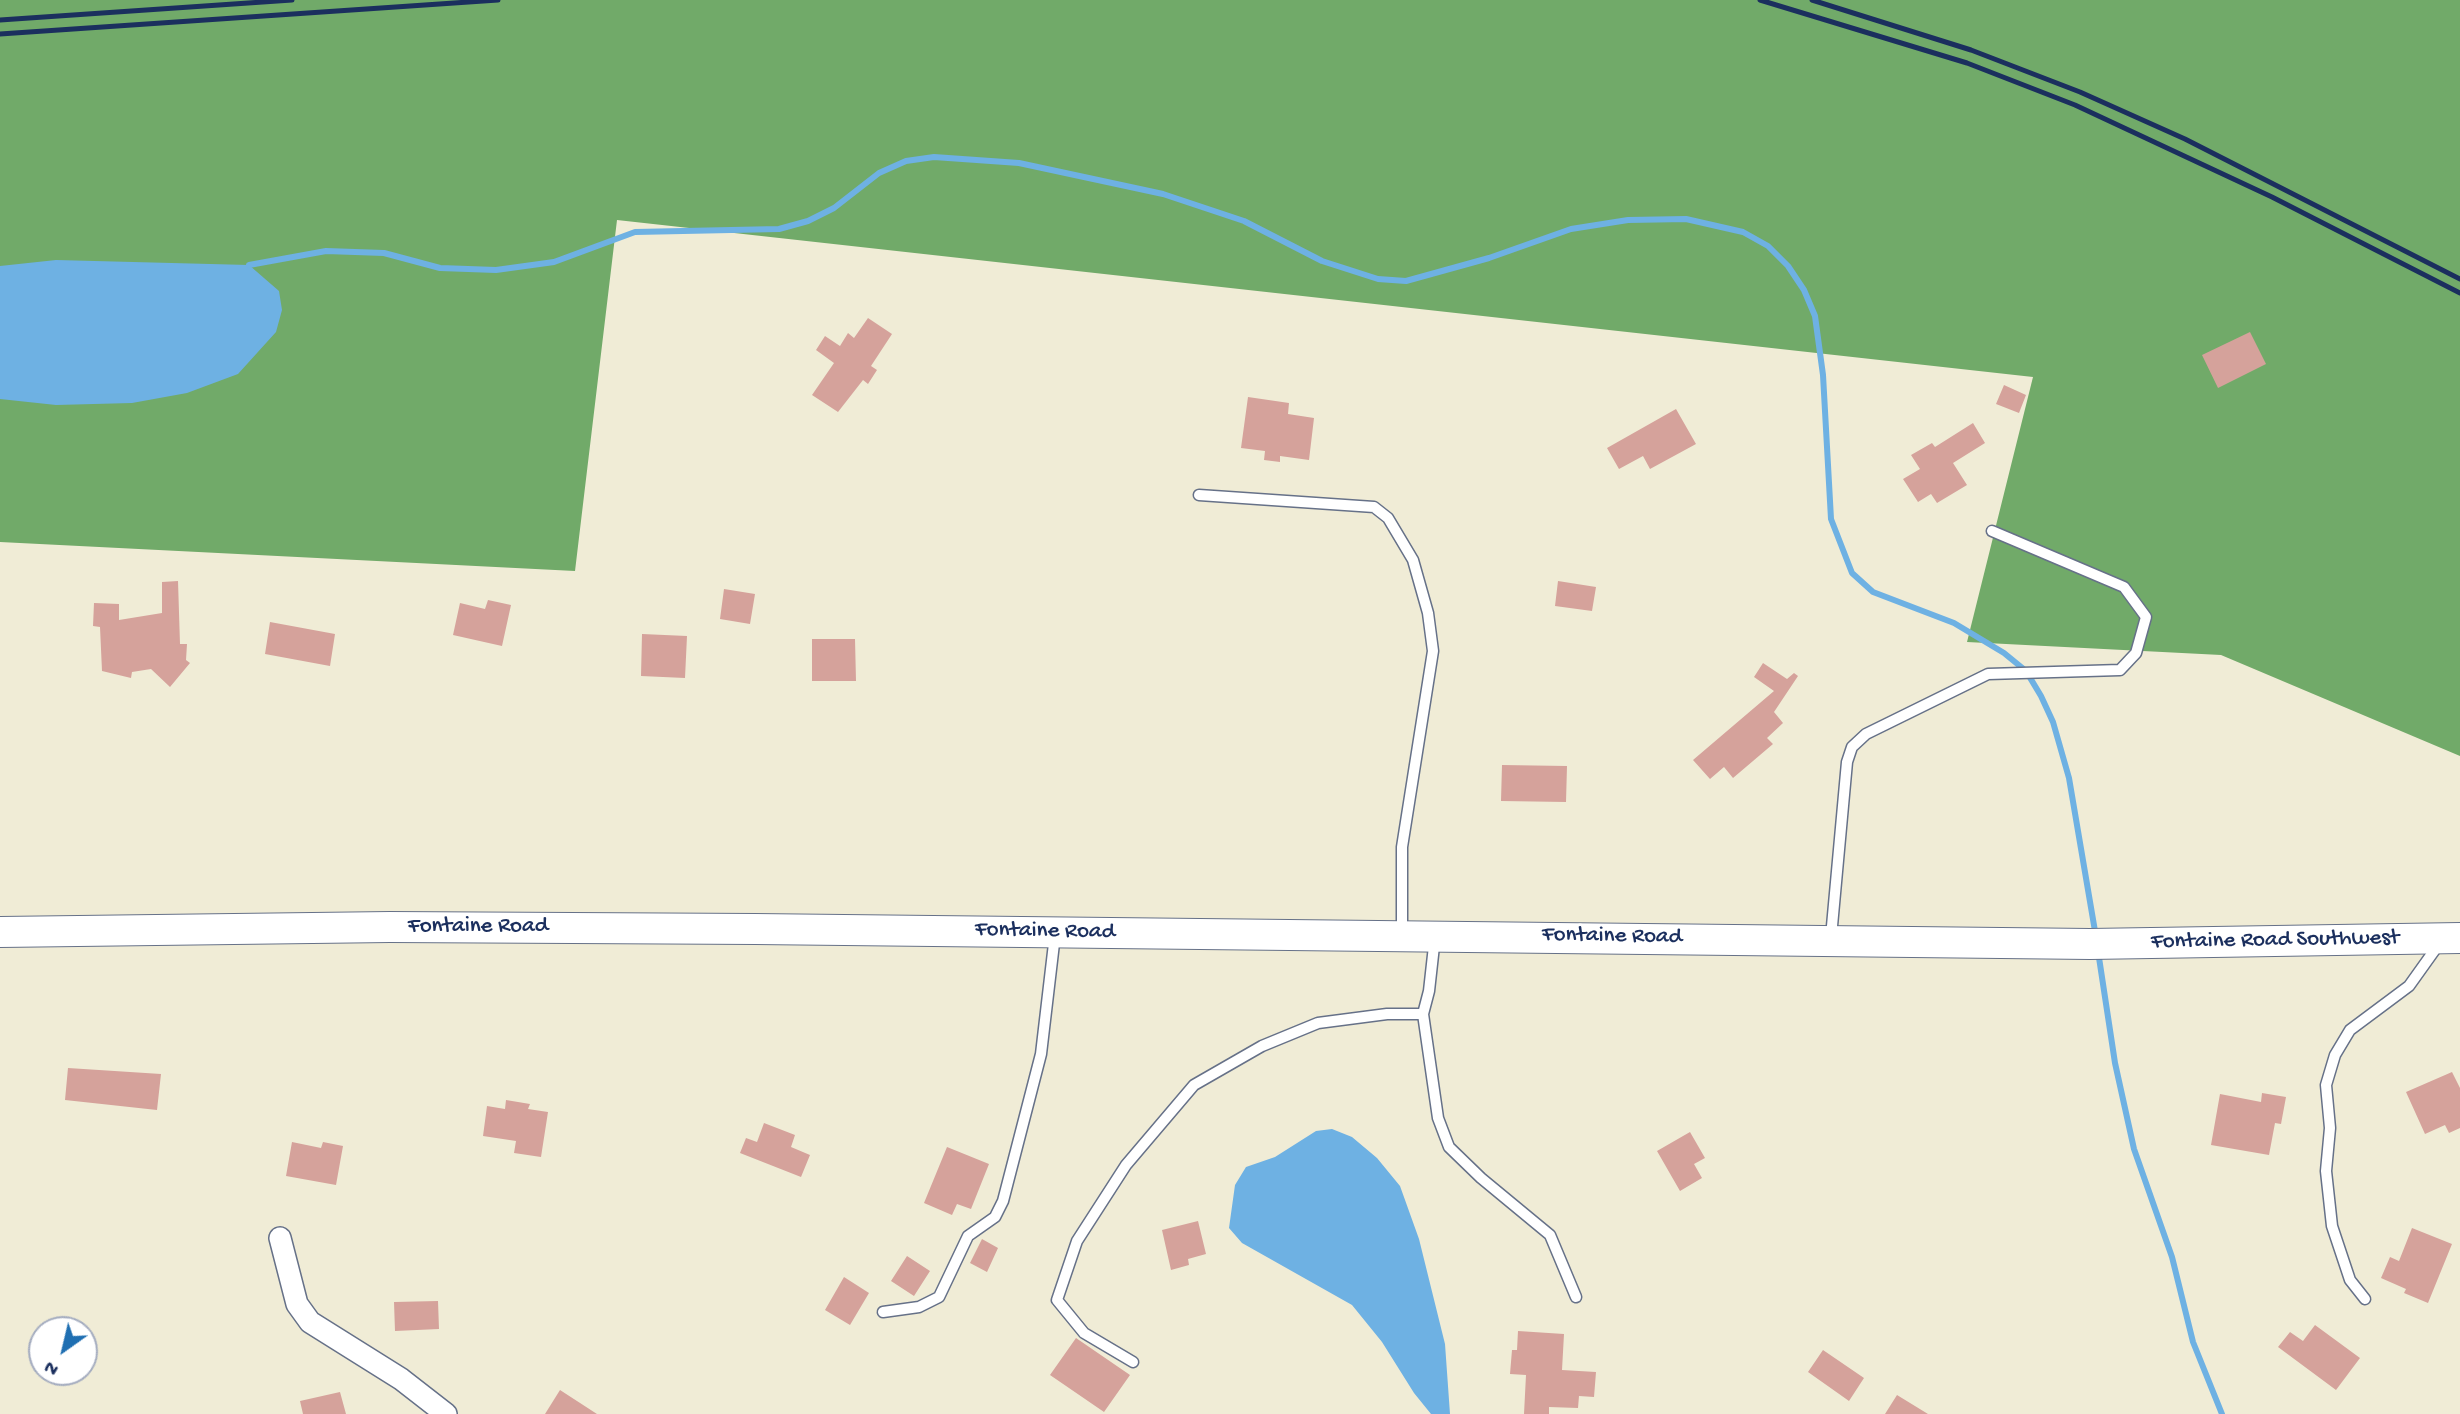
<!DOCTYPE html>
<style>
body{margin:0}
#map{position:relative;width:2460px;height:1414px;overflow:hidden;background:#f0ecd6;font-family:"Gochi Hand",sans-serif}
canvas{display:block}
.north{position:absolute;left:28px;top:1316px;width:70px;height:70px;box-sizing:border-box;background:#fff;border:2px solid #a4acbf;border-radius:50%;rotate:214deg;font-size:19px;font-weight:700;line-height:28px;text-align:center;color:#1b2f5e}
.north::after{content:'';display:block;margin:auto;width:24px;height:32px;background:#1f6fb2;clip-path:polygon(50% 0,100% 100%,50% 72%,0 100%)}
</style>
<div id="map">
<canvas width="2460" height="1414"></canvas>
<div class="north">N</div>
</div>
<script>
const g = document.querySelector('canvas').getContext('2d');
g.lineJoin = 'round';
function fill(path, color) { g.fillStyle = color; g.fill(path, 'evenodd'); }
const toPath = rows => new Path2D(rows.map(r => 'M' + r).join(''));
function strokePath(path, color, width, dash) { g.strokeStyle = color; g.lineWidth = width; g.lineCap = dash ? 'butt' : 'round'; g.setLineDash(dash || []); g.stroke(path); }
function label(font, color, halo, rows, align = 'center') {
  g.font = font + ' "Gochi Hand",sans-serif'; g.lineWidth = 5; g.setLineDash([]); g.textBaseline = 'middle'; g.strokeStyle = halo; g.fillStyle = color; for (const [text, x, y, turn = 0] of rows) {
    g.save(); g.translate(x, y); g.rotate((+turn || 0) * Math.PI / 180); g.textAlign = isNaN(turn) ? turn : align; if (halo) g.strokeText(text, 0, 0); g.fillText(text, 0, 0); g.restore();
  }
}
const forest = toPath([
 [0,0,2460,0,2460,756,2221,655,1967,642,2033,377,617,220,575,571,0,542]
]);
const water = toPath([
 [56,260,249,265,279,291,282,310,276,332,238,374,187,393,132,403,56,405,0,399,0,266],
 [1332,1129,1352,1137,1377,1158,1400,1186,1419,1239,1445,1344,1450,1414,1431,1414,1414,1393,1382,1342,1352,1305,1242,1243,1229,1228,1235,1185,1246,1167,1275,1157,1316,1131]
]);
const stream = toPath([
 [249,265,326,251,384,253,440,268,496,270,554,262,635,232,779,229,808,221,834,208,879,173,906,161,934,157,1019,163,1163,194,1244,221,1322,261,1378,279,1406,281,1489,258,1571,229,1628,220,1686,219,1743,232,1768,246,1788,266,1804,290,1815,316,1823,375,1831,519,1852,573,1873,592,1954,623,2004,653,2026,671,2041,696,2053,722,2069,778,2096,937],
 [2098,951,2115,1063,2134,1149,2172,1257,2193,1342,2222,1414]
]);
const building = toPath([
 [868,318,892,334,871,366,877,370,868,384,863,380,838,412,812,395,834,363,816,350,825,336,840,346,848,333,854,338],
 [2250,332,2266,364,2218,388,2202,355],
 [2004,385,2026,395,2019,413,1996,404],
 [1248,397,1289,403,1288,414,1314,418,1309,460,1280,456,1280,462,1264,460,1265,451,1241,448],
 [1676,409,1696,444,1650,469,1643,456,1619,469,1607,448],
 [1973,423,1985,443,1953,463,1967,485,1937,503,1931,494,1918,502,1903,479,1920,469,1911,455,1932,443,1935,447],
 [178,581,180,644,187,644,186,660,190,663,170,687,151,669,132,672,131,678,102,671,100,627,93,626,94,603,119,604,119,620,162,613,162,582],
 [1558,581,1596,587,1592,611,1555,606],
 [724,589,755,594,750,624,720,619],
 [488,600,511,605,502,646,453,635,460,603,485,609],
 [270,622,335,634,330,666,265,654],
 [642,634,687,636,685,678,641,676],
 [812,639,855,639,856,681,812,681],
 [1763,663,1787,679,1794,673,1798,676,1774,712,1783,723,1767,738,1773,744,1733,778,1724,767,1710,779,1693,760,1774,691,1754,677],
 [1502,765,1567,766,1566,802,1501,801],
 [68,1068,161,1074,157,1110,65,1100],
 [2452,1072,2460,1088,2460,1128,2449,1133,2445,1125,2425,1134,2406,1092],
 [2262,1093,2286,1097,2281,1124,2275,1123,2269,1155,2211,1145,2220,1094,2261,1102],
 [506,1100,530,1104,528,1109,548,1112,541,1157,514,1153,516,1141,483,1136,487,1106,505,1109],
 [764,1123,795,1135,791,1147,810,1155,801,1177,740,1153,746,1138,757,1142],
 [1690,1132,1705,1158,1694,1164,1702,1178,1680,1191,1657,1151],
 [292,1142,321,1148,323,1142,343,1146,336,1185,286,1176],
 [947,1147,989,1164,971,1209,957,1204,952,1215,924,1203],
 [1198,1221,1206,1254,1188,1259,1189,1265,1171,1270,1162,1230],
 [2412,1228,2452,1244,2428,1303,2404,1293,2406,1289,2381,1278,2390,1257,2399,1261],
 [982,1239,998,1248,987,1272,970,1263],
 [907,1256,930,1271,914,1296,891,1281],
 [844,1277,869,1293,850,1325,825,1310],
 [438,1301,439,1329,395,1331,394,1302],
 [2315,1325,2360,1358,2336,1390,2278,1347,2290,1332,2303,1341],
 [1518,1331,1564,1334,1562,1370,1596,1372,1594,1397,1579,1396,1578,1408,1549,1407,1549,1414,1524,1414,1526,1375,1510,1374,1512,1350,1517,1350],
 [1076,1338,1130,1375,1104,1412,1050,1375],
 [1823,1350,1864,1378,1849,1401,1808,1372],
 [560,1390,597,1414,545,1414],
 [340,1392,346,1414,303,1414,300,1401],
 [1897,1395,1928,1414,1885,1414]
]);
const service = toPath([
 [1199,495,1374,507,1388,518,1413,560,1428,613,1433,651,1402,847,1402,935],
 [1831,937,1847,762,1852,747,1866,734,1988,674,2120,670,2136,653,2146,617,2124,587,1992,531],
 [1423,1014,1438,1118,1449,1147,1481,1178,1550,1235,1576,1297],
 [2365,1299,2350,1280,2332,1226,2326,1171,2330,1128,2326,1085,2335,1055,2350,1030,2409,986,2439,944],
 [883,1312,919,1307,939,1297,968,1236,995,1217,1003,1201,1041,1054,1055,935],
 [1133,1362,1084,1333,1057,1300,1077,1241,1126,1165,1194,1085,1262,1046,1318,1023,1387,1014,1423,1014,1429,991,1435,937]
]);
const minor = toPath([
 [280,1238,297,1304,310,1322,401,1379,446,1414]
]);
const secondary = toPath([
 [0,932,390,927,755,929,2090,944,2460,938]
]);
const rail = toPath([
 [1760,0,1967,63,2075,105,2272,197,2460,293],
 [1812,0,1971,50,2080,92,2185,139,2460,279],
 [0,20,292,0],
 [0,34,498,0]
]);
const streetNames = [
 ["Fontaine Road",478,927],
 ["Fontaine Road",1045,932,1],
 ["Fontaine Road",1612,937,1],
 ["Fontaine Road Southwest",2275,941,-1]
];
fill(forest, '#71aa69');
fill(water, '#6eb1e3');
strokePath(stream, '#6eb1e3', 6);
fill(building, '#d5a29b');
strokePath(service, '#667188', 13);
strokePath(minor, '#667188', 24);
strokePath(secondary, '#667188', 32);
strokePath(service, '#fff', 10);
strokePath(minor, '#fff', 21);
strokePath(secondary, '#fff', 30);
strokePath(rail, '#1b2f5e', 5);
label('23px', '#1b2f5e', '#fff', streetNames);
</script>
